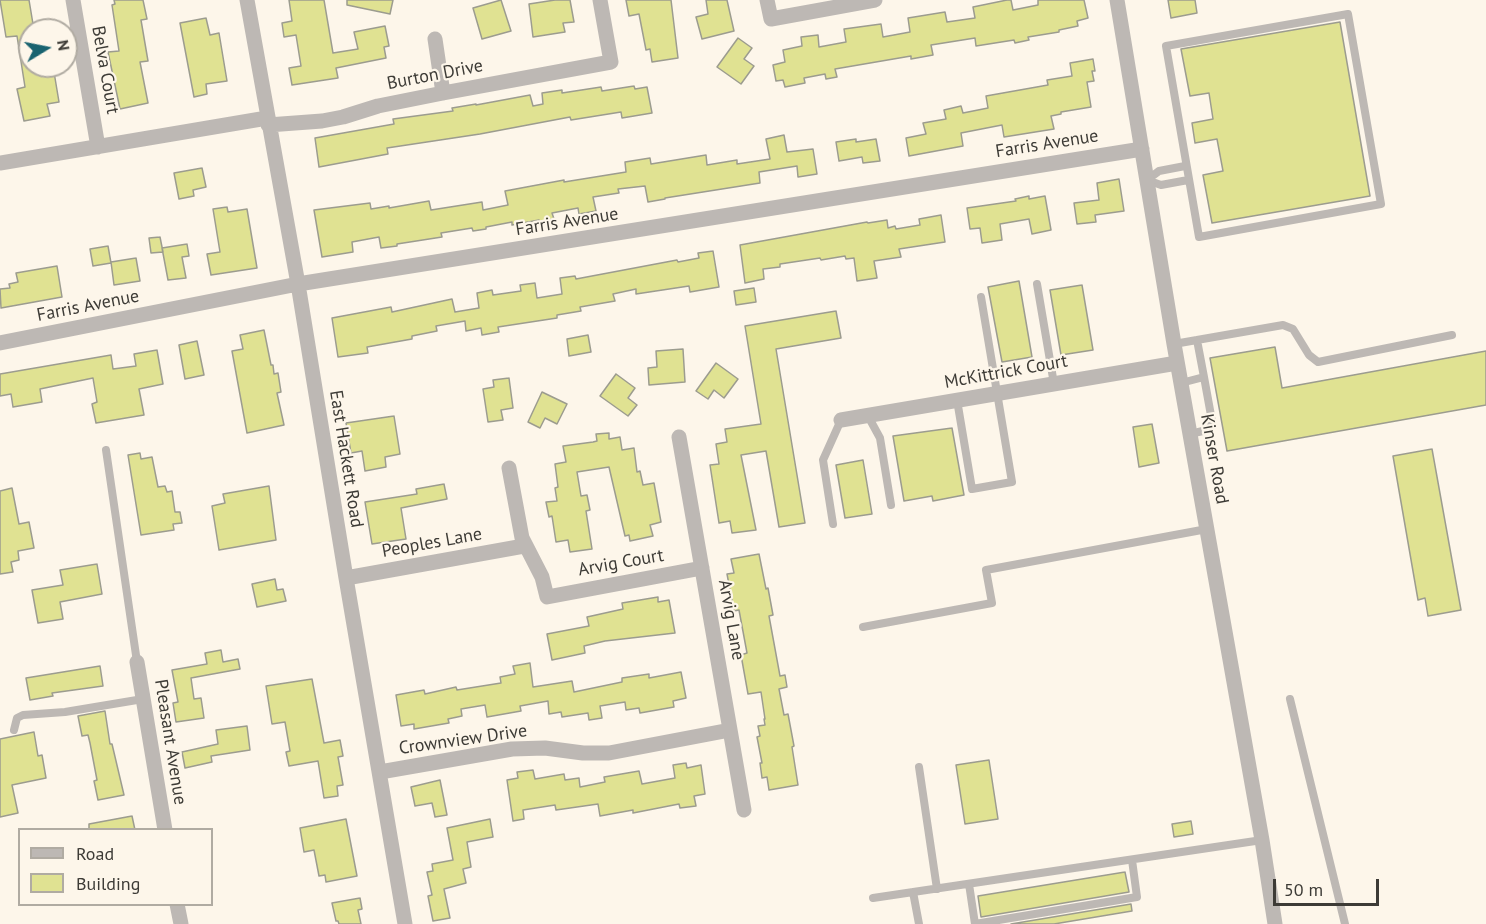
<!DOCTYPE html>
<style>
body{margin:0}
#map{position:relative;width:1486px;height:924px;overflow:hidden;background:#fdf6ea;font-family:"PT Sans",sans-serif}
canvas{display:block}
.legend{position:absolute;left:18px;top:828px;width:195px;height:78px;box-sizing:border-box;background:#fdf6ea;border:2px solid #b0aba2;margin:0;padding:8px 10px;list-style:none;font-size:18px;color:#3d3b36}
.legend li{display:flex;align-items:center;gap:12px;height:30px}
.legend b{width:30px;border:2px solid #b0aba2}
.north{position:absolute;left:18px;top:18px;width:60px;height:60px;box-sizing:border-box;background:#fdf6ea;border:2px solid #b0aba2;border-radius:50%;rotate:80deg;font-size:16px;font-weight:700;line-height:24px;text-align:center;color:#3d3b36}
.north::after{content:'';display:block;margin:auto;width:21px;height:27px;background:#196370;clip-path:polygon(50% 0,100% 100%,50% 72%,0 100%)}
.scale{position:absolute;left:1273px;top:879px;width:106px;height:27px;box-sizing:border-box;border:3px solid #3d3b36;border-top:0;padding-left:8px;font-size:18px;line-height:21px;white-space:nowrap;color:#3d3b36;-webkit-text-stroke:4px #fdf6ea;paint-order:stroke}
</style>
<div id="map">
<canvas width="1486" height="924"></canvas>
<ul class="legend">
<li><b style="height:8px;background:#bdb8b4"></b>Road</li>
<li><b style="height:16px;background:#e0e292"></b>Building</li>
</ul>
<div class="north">N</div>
<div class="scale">50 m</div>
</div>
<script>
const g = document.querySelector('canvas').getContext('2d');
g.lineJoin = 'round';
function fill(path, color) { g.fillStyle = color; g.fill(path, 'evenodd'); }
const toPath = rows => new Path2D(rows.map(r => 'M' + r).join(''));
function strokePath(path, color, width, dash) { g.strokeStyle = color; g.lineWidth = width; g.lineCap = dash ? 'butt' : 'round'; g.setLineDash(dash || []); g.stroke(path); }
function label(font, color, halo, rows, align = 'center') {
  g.font = font + ' "PT Sans",sans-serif'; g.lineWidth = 4.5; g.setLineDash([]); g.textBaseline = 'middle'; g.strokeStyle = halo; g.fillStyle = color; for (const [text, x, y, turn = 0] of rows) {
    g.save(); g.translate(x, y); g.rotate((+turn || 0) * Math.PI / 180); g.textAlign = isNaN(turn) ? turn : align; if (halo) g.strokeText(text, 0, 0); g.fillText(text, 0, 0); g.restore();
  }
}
const building = toPath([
 [0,0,29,0,34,30,30,30,30,66,53,66,59,102,47,104,50,116,24,121,17,89,25,87,17,36,6,37,0,0],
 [114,0,143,0,147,19,141,20,148,61,140,62,148,103,120,109,108,52,119,51,112,5,115,4,114,0],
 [289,0,324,0,333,53,358,49,354,32,385,26,389,46,384,47,386,58,336,68,338,78,292,85,289,68,301,66,296,35,284,37,282,23,292,21,289,0],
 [347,0,393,0,390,14,347,5,347,0],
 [501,0,511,31,482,39,473,8,501,0],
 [555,0,570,0,574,22,563,23,565,32,533,37,529,4,555,0],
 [626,0,671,0,678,58,652,62,650,49,646,50,639,14,629,16,626,0],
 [706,0,727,0,734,31,702,39,696,17,708,14,706,0],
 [1007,0,1011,0,1013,10,1038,5,1038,0,1084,0,1088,18,1077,21,1078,26,1059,30,1059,32,1028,37,1029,40,1015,43,1014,40,976,46,975,38,931,45,933,55,911,59,911,56,835,69,837,77,826,79,825,74,804,78,805,83,785,87,783,80,776,81,773,65,785,62,783,50,802,46,801,37,818,35,819,47,846,42,844,29,881,24,883,37,910,32,908,18,945,12,947,22,975,18,973,7,1007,0],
 [1168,0,1195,0,1197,13,1171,18,1168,0],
 [206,18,210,35,219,33,227,81,206,84,207,94,194,97,180,23,206,18],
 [1340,22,1370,196,1212,223,1203,175,1223,171,1217,139,1195,143,1192,123,1213,119,1209,93,1190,96,1181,49,1340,22],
 [738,38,752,48,744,59,754,66,741,84,717,67,738,38],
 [1093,59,1095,71,1092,71,1094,81,1087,82,1091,107,1061,112,1061,114,1051,116,1054,129,1004,137,1002,125,961,133,963,146,909,156,906,138,926,134,923,123,946,119,944,110,961,106,963,113,988,108,986,96,1048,85,1047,80,1072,76,1070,63,1093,59],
 [634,86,635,89,647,87,652,113,622,118,621,112,571,120,570,117,480,134,387,148,388,154,319,167,315,138,394,124,393,119,453,111,452,108,476,104,476,105,530,95,533,106,543,104,542,93,562,90,562,93,601,87,602,91,634,86],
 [784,135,787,152,813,149,817,174,798,177,797,166,759,172,760,183,665,198,665,199,648,202,645,186,618,189,619,193,593,197,596,211,579,214,578,208,552,213,554,219,539,222,539,220,512,225,512,222,486,227,486,229,473,231,472,228,441,233,442,237,397,244,397,246,381,248,379,237,352,242,353,252,322,257,314,210,370,203,371,209,389,206,389,208,429,201,431,210,482,202,483,210,508,205,505,191,564,180,564,182,626,172,625,162,650,158,651,164,706,155,707,165,737,160,737,164,770,159,766,139,784,135],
 [856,139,856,142,876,139,880,161,863,163,862,157,839,161,836,142,856,139],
 [202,168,206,187,193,190,194,196,179,199,174,173,202,168],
 [1119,179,1124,211,1095,215,1096,222,1077,224,1074,203,1099,200,1097,183,1119,179],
 [1029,196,1029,199,1045,196,1051,230,1032,234,1029,219,1000,224,1002,240,982,243,980,228,970,229,967,208,1016,201,1015,199,1029,196],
 [227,207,228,212,247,209,257,268,211,275,207,254,220,252,213,209,227,207],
 [941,215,945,242,899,249,901,257,874,261,877,278,857,281,854,258,846,259,845,256,821,260,820,258,780,264,780,267,763,269,764,279,745,283,740,245,867,222,868,223,887,220,888,228,895,226,896,229,920,225,919,219,941,215],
 [160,237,163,252,151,253,149,238,160,237],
 [187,244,189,256,182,257,186,278,168,280,162,248,187,244],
 [108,246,111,263,93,266,90,249,108,246],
 [713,251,719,287,690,292,689,286,636,294,636,289,613,294,615,301,580,307,581,311,557,315,557,318,498,327,499,332,482,335,481,328,466,331,465,321,436,326,437,331,412,336,412,339,367,347,368,353,338,357,332,318,391,307,392,312,452,299,455,312,479,308,477,293,492,290,493,295,521,291,520,285,535,283,537,298,562,294,560,278,575,276,576,279,677,260,678,262,699,258,698,253,713,251],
 [136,258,140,281,114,285,111,262,136,258],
 [57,266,62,297,1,308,0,289,10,288,9,284,18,282,16,273,57,266],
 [1019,281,1032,357,1002,362,988,287,1019,281],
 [1082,285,1093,350,1061,355,1050,290,1082,285],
 [754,288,756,302,736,305,734,291,754,288],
 [836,311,841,338,776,349,805,523,779,527,766,451,741,455,756,530,732,533,730,521,719,523,710,465,719,464,716,444,727,442,725,429,761,424,745,326,836,311],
 [264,330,271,365,273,365,274,374,278,373,281,392,277,393,284,425,247,433,232,351,243,349,240,335,264,330],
 [588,335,591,352,569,356,567,339,588,335],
 [197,341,204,375,185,379,179,345,197,341],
 [1275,347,1282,388,1486,351,1486,405,1227,451,1210,358,1275,347],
 [683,349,685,382,649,385,648,368,657,367,656,351,683,349],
 [157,350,163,384,139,389,144,415,96,423,92,404,97,402,93,378,40,389,42,402,13,407,11,394,0,396,0,374,111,355,113,369,136,366,134,354,157,350],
 [716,363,738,379,724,398,714,390,708,399,696,391,716,363],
 [616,374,635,388,628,398,637,405,628,416,600,396,616,374],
 [509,378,513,408,501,410,503,420,488,422,483,389,494,387,493,380,509,378],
 [542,392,567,404,557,424,545,418,540,428,528,422,542,392],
 [394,416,400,454,385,457,386,467,365,471,362,451,351,453,346,423,394,416],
 [1152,424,1159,463,1139,467,1133,427,1152,424],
 [952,428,964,495,933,501,932,496,904,501,893,436,952,428],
 [609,433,609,439,620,437,622,450,634,448,637,472,640,471,643,485,654,483,661,522,650,525,653,536,630,541,629,535,625,536,609,467,577,472,581,496,587,495,590,510,586,511,592,549,570,552,568,540,556,542,552,516,549,517,546,502,557,501,555,488,558,487,555,464,566,462,563,446,593,442,597,441,596,434,609,433],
 [1432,449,1461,610,1428,616,1425,598,1418,600,1393,456,1432,449],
 [140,453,141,459,152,457,158,487,165,486,167,492,172,491,175,512,180,512,182,523,173,524,174,530,141,535,128,455,140,453],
 [863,460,872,514,845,518,836,465,863,460],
 [444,484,447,499,401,508,406,539,372,544,365,502,417,494,416,489,444,484],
 [269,486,276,540,219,550,212,506,225,503,223,494,269,486],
 [12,488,19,524,29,522,34,548,18,551,19,560,11,562,13,572,0,574,0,491,12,488],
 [759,554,766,589,768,588,773,615,769,616,780,676,785,675,787,687,779,689,784,715,788,714,794,746,792,747,798,785,769,790,767,777,762,778,760,763,762,763,757,737,760,736,758,726,765,725,764,719,765,719,761,692,748,694,741,655,747,653,739,610,734,611,727,574,734,573,731,559,759,554],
 [97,564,102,594,60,602,63,619,38,623,32,590,63,585,60,570,97,564],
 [275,579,277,590,283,589,286,601,257,607,252,584,275,579],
 [658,597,658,602,669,600,675,633,605,641,584,646,585,653,552,660,547,634,589,626,587,617,623,609,622,603,658,597],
 [221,650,223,662,238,659,240,669,191,678,194,699,201,698,204,718,176,722,173,703,178,702,172,670,207,664,205,653,221,650],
 [530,663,533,687,572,681,574,692,622,682,622,678,649,674,649,678,681,672,686,698,673,701,674,707,640,713,639,708,626,710,625,702,600,706,602,718,589,720,588,713,562,717,561,712,549,714,548,701,520,706,521,711,487,717,485,705,461,709,462,716,448,719,449,723,414,729,414,724,401,726,396,695,424,690,425,694,456,687,457,690,501,683,500,677,515,674,513,666,530,663],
 [100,666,103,686,52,693,53,696,30,700,26,678,100,666],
 [312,679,324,743,340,740,343,756,338,757,343,785,337,786,338,796,324,798,318,761,289,766,286,752,290,751,285,722,272,724,266,686,312,679],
 [105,711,110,744,112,744,124,795,98,800,94,781,97,780,90,743,88,735,82,736,78,716,105,711],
 [247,726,250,750,211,756,212,762,185,768,182,752,218,744,216,730,247,726],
 [34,732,38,756,42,755,46,778,12,785,18,813,0,817,0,739,34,732],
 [989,760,998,819,965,824,956,765,989,760],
 [686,763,687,768,701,765,705,794,694,796,696,806,680,808,679,804,633,813,633,810,600,816,598,804,556,810,555,805,523,810,524,819,513,821,507,780,518,778,517,772,533,770,535,779,564,774,565,780,579,778,580,787,605,782,604,777,639,771,642,784,675,778,673,765,686,763],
 [440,780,447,815,435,817,432,803,415,806,411,787,440,780],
 [132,816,135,830,89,830,89,824,132,816],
 [346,819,357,876,326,882,325,875,319,876,314,850,304,852,300,828,346,819],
 [490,819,493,837,467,842,471,867,463,869,466,883,444,889,450,918,433,921,428,896,432,895,427,872,433,871,432,864,453,860,447,828,490,819],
 [1191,821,1193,834,1174,837,1172,824,1191,821],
 [1125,872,1129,892,981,917,978,896,1125,872],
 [360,898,362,909,358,910,361,924,339,924,338,921,336,921,332,903,360,898],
 [1131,904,1132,911,1054,924,1011,924,1131,904]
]);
const lane = toPath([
 [1348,14,1381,204,1199,237,1166,46,1348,14],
 [1147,180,1161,185,1188,180],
 [1147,180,1159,171,1185,166],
 [1037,284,1054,384],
 [1197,340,1204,377],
 [1174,344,1283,325,1293,329,1309,355,1318,362,1452,335],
 [1181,383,1204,377,1212,421,1211,426,1207,430,1190,434],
 [957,400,972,489,1012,482,981,297],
 [868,416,880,438,891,505],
 [106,450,137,662],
 [833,524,823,460,841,420],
 [863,627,992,603,986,570,1207,529],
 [1290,699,1345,924],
 [14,730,17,718,23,715,65,712,143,699],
 [919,767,937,889],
 [969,884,975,924,1137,897,1132,860],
 [913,892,919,924],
 [873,898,1262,840]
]);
const street = toPath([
 [73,0,98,147],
 [247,0,298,284,346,578,405,924],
 [767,0,771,19,875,0],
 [1117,0,1174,344,1262,840,1275,924],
 [435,39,443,93],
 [268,125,322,121,343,117,378,106,443,93,611,62,600,0],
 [0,163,267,118],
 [0,343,298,284,1142,149],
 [841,420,1177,363],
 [679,437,744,810],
 [509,468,522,538,542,577,547,597,702,568],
 [346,578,524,546],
 [137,662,165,830],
 [380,772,512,749,545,748,583,753,609,753,730,730],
 [177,904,181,924]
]);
const streetNames = [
 ["Belva Court",105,70,80],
 ["Burton Drive",435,75,-11],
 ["Farris Avenue",1047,144,-9],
 ["Farris Avenue",567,222,-9],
 ["Farris Avenue",88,306,-11],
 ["McKittrick Court",1006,372,-10],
 ["East Hackett Road",346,459,81],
 ["Kinser Road",1214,459,80],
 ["Peoples Lane",432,543,-10],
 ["Arvig Court",621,563,-10],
 ["Arvig Lane",731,620,80],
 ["Crownview Drive",463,740,-8],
 ["Pleasant Avenue",170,742,81]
];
fill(building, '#e0e292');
strokePath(building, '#9c9c8f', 1.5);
strokePath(lane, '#bdb8b4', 8);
strokePath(street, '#bdb8b4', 15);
label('18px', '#3d3b36', '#fdf6ea', streetNames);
</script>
